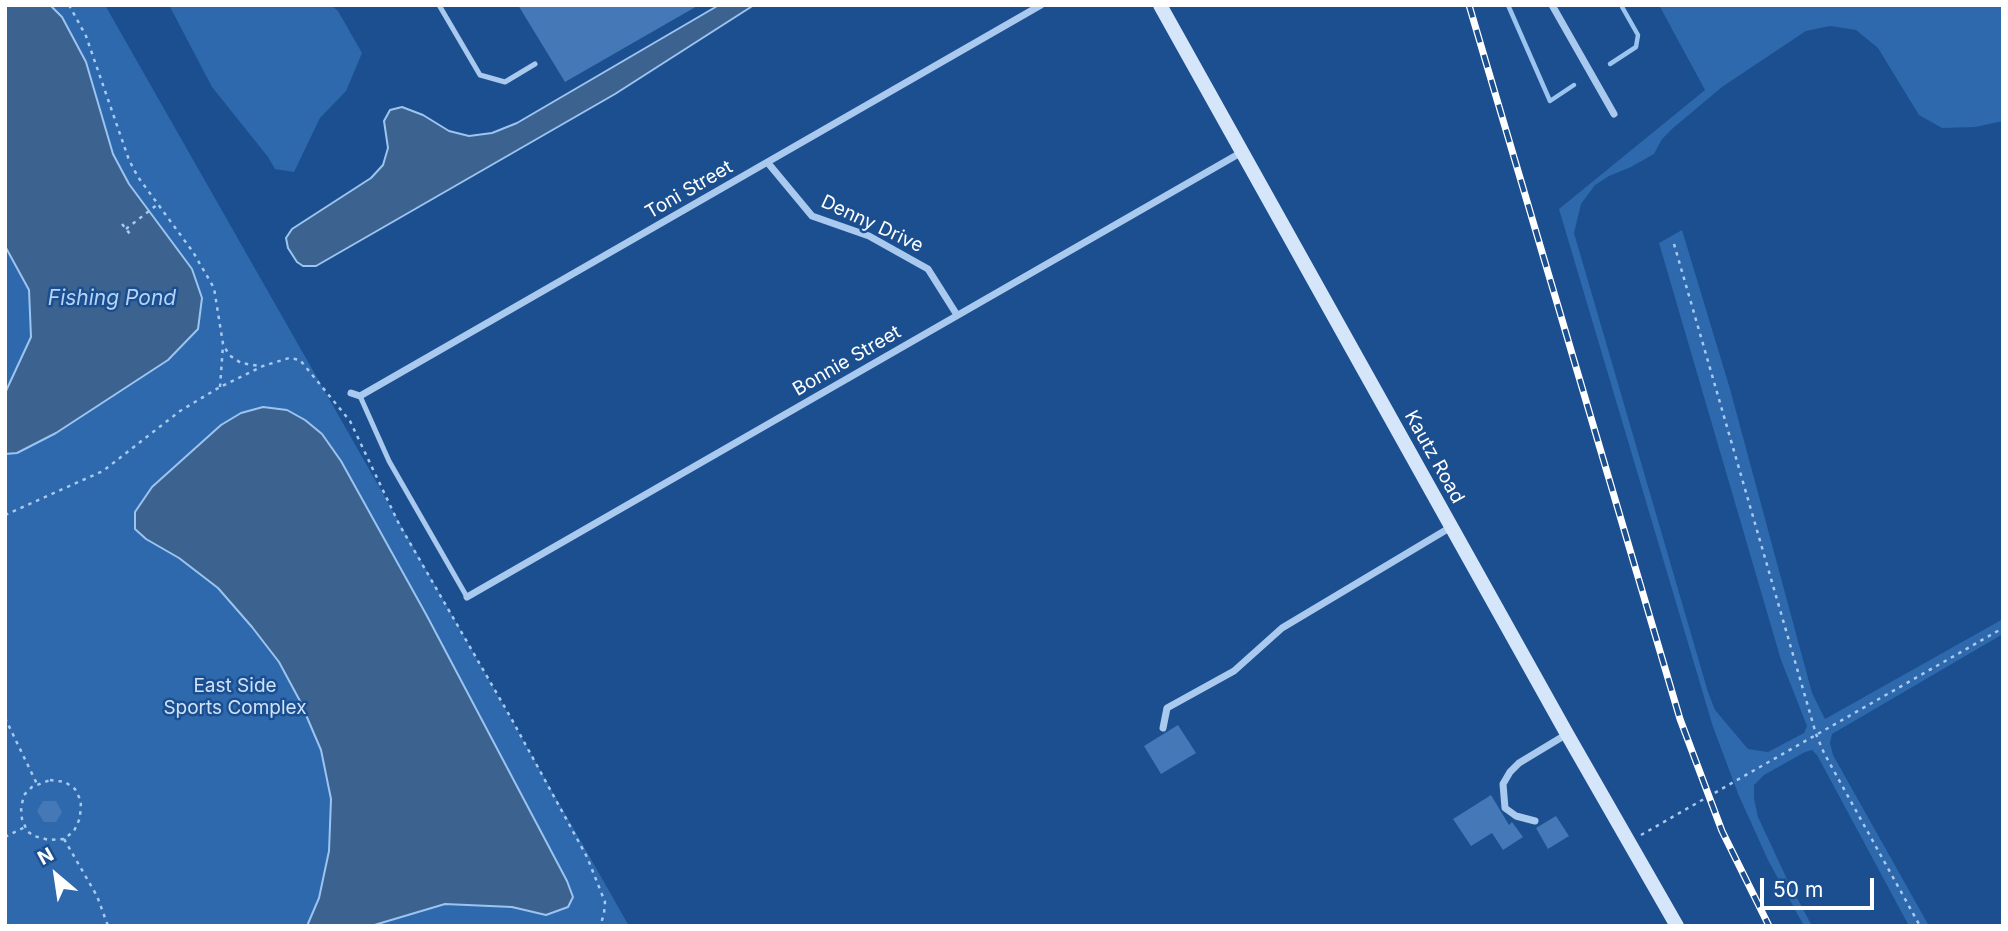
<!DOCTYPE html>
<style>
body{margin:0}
#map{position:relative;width:2008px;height:931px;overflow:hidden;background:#1b4f8f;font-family:Inter,sans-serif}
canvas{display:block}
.frame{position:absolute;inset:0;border:7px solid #fff;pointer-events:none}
.north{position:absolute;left:21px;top:840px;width:70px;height:70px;-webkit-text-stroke:5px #1b4f8f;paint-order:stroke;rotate:331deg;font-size:19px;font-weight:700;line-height:28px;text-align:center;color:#fff}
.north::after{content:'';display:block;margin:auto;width:24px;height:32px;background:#fff;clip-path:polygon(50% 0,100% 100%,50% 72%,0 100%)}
.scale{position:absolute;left:1760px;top:878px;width:114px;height:32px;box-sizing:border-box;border:4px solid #fff;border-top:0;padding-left:9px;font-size:21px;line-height:24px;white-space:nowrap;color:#fff;-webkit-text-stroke:5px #1b4f8f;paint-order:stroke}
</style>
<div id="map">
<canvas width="2008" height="931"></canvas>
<div class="frame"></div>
<div class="north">N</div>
<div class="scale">50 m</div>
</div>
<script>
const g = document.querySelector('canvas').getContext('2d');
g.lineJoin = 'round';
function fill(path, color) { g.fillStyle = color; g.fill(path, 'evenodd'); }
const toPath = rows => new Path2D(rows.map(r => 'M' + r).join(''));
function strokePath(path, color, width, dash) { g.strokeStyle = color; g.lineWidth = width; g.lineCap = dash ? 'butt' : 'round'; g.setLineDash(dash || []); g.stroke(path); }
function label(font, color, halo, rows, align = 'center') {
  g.font = font + ' Inter,sans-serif'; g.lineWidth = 5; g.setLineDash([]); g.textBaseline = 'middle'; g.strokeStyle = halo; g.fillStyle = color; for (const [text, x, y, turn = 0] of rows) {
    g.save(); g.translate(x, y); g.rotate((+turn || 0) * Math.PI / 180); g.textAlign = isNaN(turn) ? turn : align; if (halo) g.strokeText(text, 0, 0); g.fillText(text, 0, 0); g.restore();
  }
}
const green = toPath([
 [5,5,105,5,629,926,5,926],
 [169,5,331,5,338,11,362,53,346,91,320,118,294,172,275,169,268,157,212,87],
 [1659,5,2003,5,2003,121,1975,127,1942,128,1919,115,1878,48,1856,30,1830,26,1806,31,1722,87,1672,129,1662,139,1654,154,1631,167,1609,176,1595,185,1581,204,1574,233,1708,692,1715,710,1748,749,1768,752,1804,733,1807,726,1781,660,1659,243,1682,230,1730,389,1812,693,1825,719,2003,619,2003,634,1832,734,1830,743,1833,755,1929,926,1909,926,1817,755,1812,750,1805,752,1764,775,1754,785,1754,798,1758,817,1787,879,1812,926,1804,926,1768,860,1739,796,1713,727,1559,209,1705,90]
]);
const water = toPath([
 [5,5,50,5,62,17,86,62,113,154,129,184,192,269,202,298,198,329,168,360,56,433,17,453,5,454,5,393,31,337,29,290,5,246,5,5],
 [719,5,754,5,615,94,316,266,303,266,297,262,288,248,286,238,292,229,371,178,383,165,388,148,384,121,390,110,402,107,423,115,449,131,469,136,492,133,517,123,719,5],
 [263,407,287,410,305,420,322,434,341,461,427,616,567,881,573,897,568,907,546,915,512,907,445,904,371,926,307,926,319,898,329,851,331,799,321,750,300,701,279,662,252,627,218,588,179,558,146,539,135,529,135,512,152,487,221,425,241,413,263,407]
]);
const stream = toPath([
 [1508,5,1550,101,1574,85],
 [1610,64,1636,47,1638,35,1621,5]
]);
const building = toPath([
 [518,5,699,5,565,82],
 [1178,725,1196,753,1161,774,1144,746],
 [1491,795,1509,825,1512,822,1523,837,1503,850,1492,833,1471,846,1453,819],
 [43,801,56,801,62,812,56,822,44,822,37,811],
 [1556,816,1569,836,1548,849,1536,828]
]);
const path = toPath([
 [69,5,86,36,129,160,138,177,193,252,214,288,223,344,229,355,241,363,260,366],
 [122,224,130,234],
 [126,229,158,204],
 [1674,244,1816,734,1824,753,1920,926],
 [220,387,223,345],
 [5,515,103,471,180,411,220,387,263,366,289,358,300,360,350,421,399,524,511,718,587,857,605,902,604,914,600,926],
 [5,718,37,784],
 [50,780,65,782,75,789,81,801,80,818,74,831,64,839,49,840,34,836,27,831,22,819,21,808,24,795,32,787,50,780],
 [1641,835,2003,628],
 [5,837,25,827],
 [64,839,97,896,108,926]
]);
const lane = toPath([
 [439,5,480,75,505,82,535,64],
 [360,396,389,461,467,597]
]);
const street = toPath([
 [1552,5,1614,114],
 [768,163,812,216,869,236,928,269,957,315],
 [351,393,360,396,1041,5],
 [467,597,1242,152],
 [1163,728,1167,708,1234,671,1282,628,1451,527],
 [1535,821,1516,816,1505,808,1503,784,1510,772,1519,763,1567,734]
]);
const secondary = toPath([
 [1160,5,1567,734,1677,926]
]);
const rail = toPath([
 [1469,5,1680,719,1722,831,1769,926]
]);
const streetNames = [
 ["Toni Street",689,190,-30],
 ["Denny Drive",872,224,25],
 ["Bonnie Street",847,361,-30],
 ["Kautz Road",1434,457,61]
];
const parkNames = [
 ["East Side",235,686],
 ["Sports Complex",235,708]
];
const waterNames = [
 ["Fishing Pond",112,299]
];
fill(green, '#2e69ad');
fill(water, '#3c6290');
strokePath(water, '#9cc4f0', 2);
strokePath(stream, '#9cc4f0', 4.5);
fill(building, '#4478b7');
strokePath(path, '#a9c9ee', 2.5, [3.5, 5]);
strokePath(lane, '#a9c9ee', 5);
strokePath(street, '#a9c9ee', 7);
strokePath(secondary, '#d6e6fa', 14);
strokePath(rail, '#fff', 7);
strokePath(rail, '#1b4f8f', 4.5, [13]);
label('19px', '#fff', '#1b4f8f', streetNames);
label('19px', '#cfe3fa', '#1b4f8f', parkNames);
label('italic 21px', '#b5d3f5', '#1b4f8f', waterNames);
</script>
